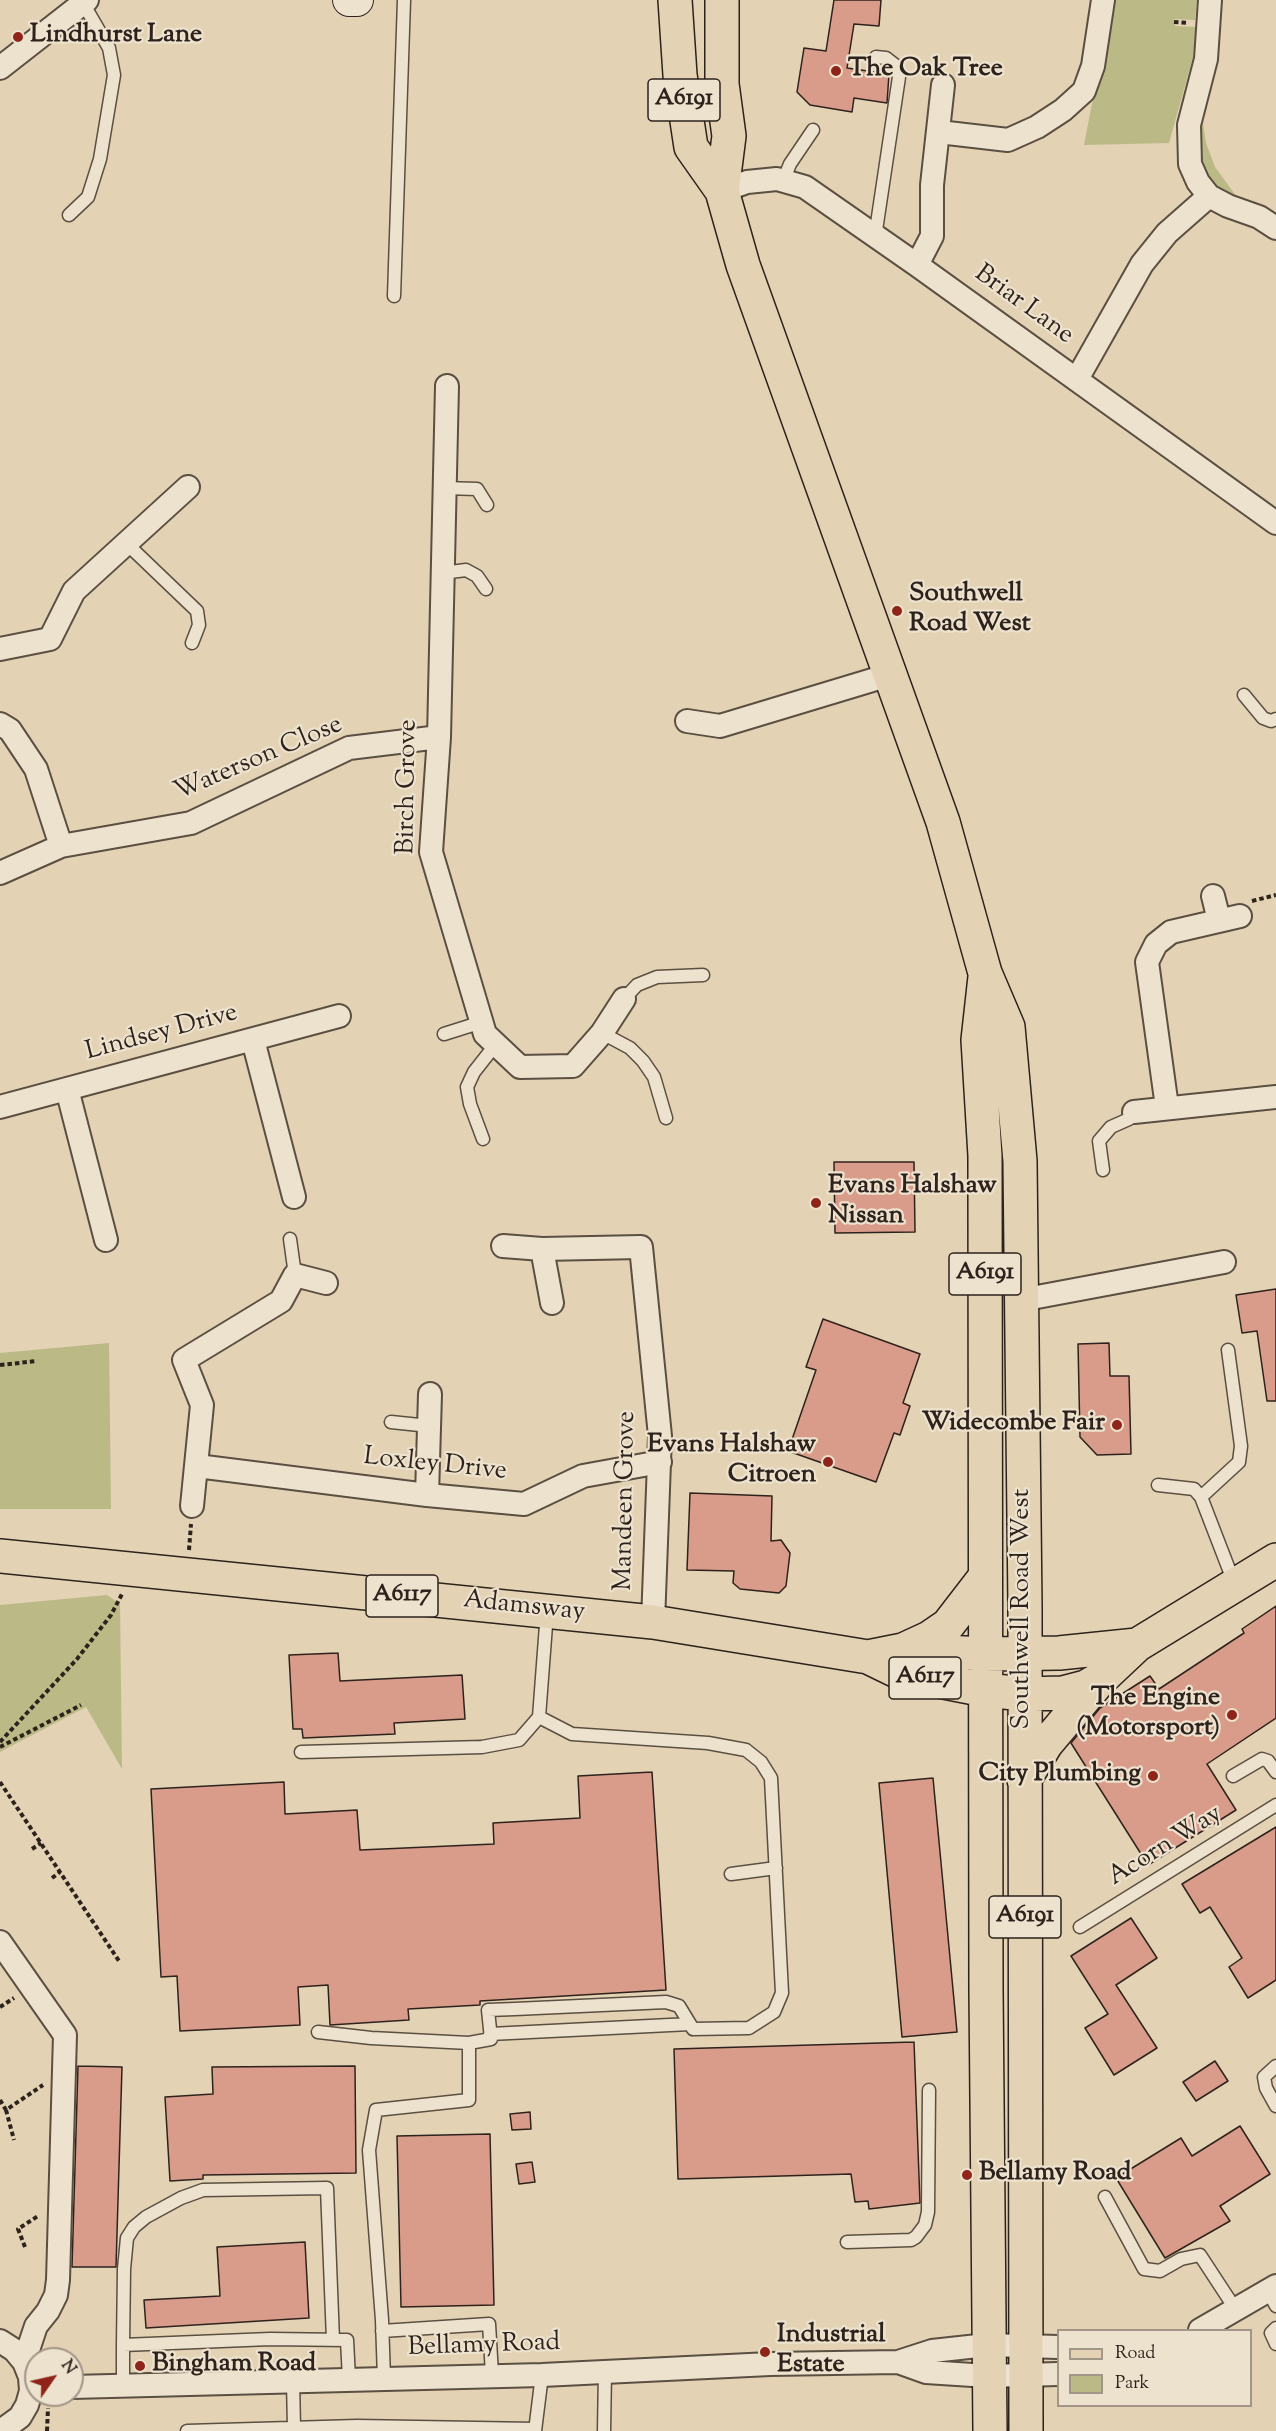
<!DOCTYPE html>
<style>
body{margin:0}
#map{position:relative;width:1276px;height:2431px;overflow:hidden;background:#e3d2b4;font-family:"Sorts Mill Goudy",serif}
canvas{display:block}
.legend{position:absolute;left:1057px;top:2329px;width:195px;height:78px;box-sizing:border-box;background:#ede2ce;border:2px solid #a19687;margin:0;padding:8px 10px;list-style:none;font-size:18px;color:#2e231c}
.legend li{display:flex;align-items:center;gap:12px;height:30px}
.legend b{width:30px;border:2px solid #a19687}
.north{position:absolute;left:24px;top:2347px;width:60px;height:60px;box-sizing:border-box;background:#ede2ce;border:2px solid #a19687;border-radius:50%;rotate:56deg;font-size:16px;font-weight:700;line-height:24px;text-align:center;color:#2e231c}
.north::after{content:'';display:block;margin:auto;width:21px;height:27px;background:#8f2418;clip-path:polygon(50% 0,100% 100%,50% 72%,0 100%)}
</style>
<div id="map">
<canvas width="1276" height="2431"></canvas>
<ul class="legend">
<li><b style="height:8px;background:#e3d2b4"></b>Road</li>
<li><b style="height:16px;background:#bbba87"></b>Park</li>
</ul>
<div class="north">N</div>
</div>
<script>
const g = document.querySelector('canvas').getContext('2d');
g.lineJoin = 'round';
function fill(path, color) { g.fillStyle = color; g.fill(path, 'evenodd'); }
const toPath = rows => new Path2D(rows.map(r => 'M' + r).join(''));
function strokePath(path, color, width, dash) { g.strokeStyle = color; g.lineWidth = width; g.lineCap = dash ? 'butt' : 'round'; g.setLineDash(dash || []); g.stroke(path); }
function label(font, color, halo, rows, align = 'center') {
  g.font = font + ' "Sorts Mill Goudy",serif'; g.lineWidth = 4.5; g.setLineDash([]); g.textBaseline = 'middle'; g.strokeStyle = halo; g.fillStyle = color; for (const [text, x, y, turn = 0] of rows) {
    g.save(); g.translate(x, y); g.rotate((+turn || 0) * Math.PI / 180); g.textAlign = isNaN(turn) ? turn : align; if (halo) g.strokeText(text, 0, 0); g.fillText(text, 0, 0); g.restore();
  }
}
const green = toPath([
 [1112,0,1197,0,1195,20,1174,19,1175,26,1196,27,1195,36,1193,57,1169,143,1084,145],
 [1198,117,1202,117,1206,143,1215,167,1239,200,1218,190,1207,178,1200,160],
 [109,1343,111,1509,0,1509,0,1353],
 [107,1595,120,1604,122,1769,86,1707,0,1752,0,1605]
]);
const building = toPath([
 [834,0,881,0,879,26,854,24,847,68,889,74,887,103,854,98,852,112,810,105,797,92,804,48,826,51,834,0],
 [834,1162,914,1162,915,1232,835,1233,834,1162],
 [1276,1289,1276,1401,1267,1401,1257,1331,1242,1333,1236,1295,1276,1289],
 [823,1319,920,1354,903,1403,910,1406,900,1435,894,1433,876,1482,788,1451,816,1370,806,1367,823,1319],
 [1109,1343,1110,1376,1129,1376,1131,1454,1097,1455,1080,1437,1078,1344,1109,1343],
 [690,1493,772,1496,771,1541,781,1540,790,1553,786,1586,779,1593,740,1589,733,1583,734,1571,687,1570,690,1493],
 [1276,1606,1276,1718,1207,1764,1236,1810,1148,1865,1071,1743,1100,1708,1150,1676,1159,1689,1244,1633,1242,1629,1276,1606],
 [338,1653,340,1681,462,1675,465,1719,394,1723,395,1734,303,1738,302,1729,293,1729,289,1655,338,1653],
 [652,1772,666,1990,480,2001,480,2005,408,2009,409,2020,330,2025,328,1985,298,1987,300,2025,180,2031,177,1976,161,1977,151,1789,284,1782,285,1814,357,1810,360,1850,494,1844,493,1823,580,1818,578,1776,652,1772],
 [933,1778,957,2032,902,2037,879,1783,933,1778],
 [1276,1827,1276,1980,1248,1998,1229,1967,1242,1958,1210,1907,1200,1913,1182,1884,1276,1827],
 [1131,1918,1157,1958,1116,1985,1157,2048,1114,2075,1085,2028,1108,2014,1071,1956,1131,1918],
 [914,2042,920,2203,869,2209,868,2201,855,2202,851,2174,678,2179,674,2049,914,2042],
 [1215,2061,1228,2081,1196,2101,1183,2082,1215,2061],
 [78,2066,122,2067,116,2267,72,2267,78,2066],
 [355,2066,356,2173,203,2175,203,2179,170,2181,165,2097,213,2094,212,2067,355,2066],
 [530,2112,531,2129,512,2130,510,2114,530,2112],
 [1240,2126,1270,2174,1220,2206,1230,2221,1165,2258,1116,2178,1181,2138,1192,2156,1240,2126],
 [490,2134,494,2305,401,2307,397,2136,490,2134],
 [532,2162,535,2182,519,2184,516,2164,532,2162],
 [305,2242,309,2318,146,2328,144,2300,220,2296,217,2247,305,2242]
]);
const path = toPath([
 [1174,22,1189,23],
 [1252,901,1276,895],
 [0,1365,37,1361],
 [189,1550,191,1524],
 [0,1742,77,1659,111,1615,122,1594],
 [0,1747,81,1705],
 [0,1782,119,1961],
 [32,1849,41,1843],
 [52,1878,60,1872],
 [0,2007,14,1998],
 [0,2100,6,2110,43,2085],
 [6,2110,14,2140],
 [25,2247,18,2229,38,2216],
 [47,2431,48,2408]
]);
const lane = toPath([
 [784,179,790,164,813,130],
 [69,215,88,197,100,159,114,75,109,48,83,3],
 [875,237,899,77,895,65,886,58,876,57],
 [394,296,404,0],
 [444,488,477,489,487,505],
 [126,543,197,611,199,625,192,643],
 [442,573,466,570,477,576,486,589],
 [1244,695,1263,718,1271,721,1276,719],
 [624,999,637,985,657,977,703,975],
 [602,1033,630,1048,643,1061,654,1077,666,1118],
 [444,1034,482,1022],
 [483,1139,470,1104,467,1087,474,1072,496,1044],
 [1103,1170,1099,1141,1111,1127,1129,1119,1134,1112],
 [290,1239,295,1275],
 [391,1422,429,1426],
 [1158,1485,1194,1489,1201,1497,1235,1585],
 [1201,1497,1239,1462,1241,1446,1228,1350],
 [301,1752,482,1747,519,1740,539,1717,547,1612],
 [1233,1776,1262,1759,1268,1761,1276,1772],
 [731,1874,776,1868],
 [1080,1927,1276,1805],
 [318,2032,371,2038,469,2043,469,2100,376,2110,369,2150,382,2320,384,2378],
 [490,2034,690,2024],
 [469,2043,491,2039,488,2010,515,2009,666,2002,679,2006,693,2029,749,2028,774,2012,782,1993,771,1778,761,1762,746,1750,708,1743,572,1734,539,1717],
 [1276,2066,1264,2077,1266,2088,1276,2106],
 [1105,2197,1144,2269,1160,2271,1181,2259,1200,2255,1236,2310],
 [847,2242,911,2240,916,2237,925,2225,928,2212,929,2090],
 [1268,2291,1276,2306],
 [1276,2328,1271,2333,1276,2344],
 [382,2331,489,2324,492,2374],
 [123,2345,124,2269,127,2238,134,2227,146,2217,181,2198,203,2190,327,2188,333,2340],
 [293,2380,294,2428],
 [123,2385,123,2345,270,2339,347,2340,349,2379],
 [187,2431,357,2426,535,2429],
 [535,2431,542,2375],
 [604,2431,605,2371]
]);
const street = toPath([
 [1210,0,1206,59,1189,125,1190,164,1198,182,1209,196,1228,206,1259,217,1276,228],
 [0,68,87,0],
 [939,132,1008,140,1037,127,1063,110,1084,91,1093,66,1103,0],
 [722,191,747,182,777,179,805,187,917,265,1276,523],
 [917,265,932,236,932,185,943,85],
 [1077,379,1142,264,1167,233,1209,196],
 [447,386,439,737,431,852,485,1034,520,1067,573,1066,602,1033,624,999],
 [0,649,50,639,74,591,188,487],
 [687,721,720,726,889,675],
 [0,724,10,730,36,769,61,846],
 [0,873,61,846,191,823,349,748,439,737],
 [1213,896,1219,920],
 [253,1040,294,1197],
 [67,1089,106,1240],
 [0,1107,339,1016],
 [1167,1107,1147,962,1156,944,1171,932,1240,916],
 [1134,1112,1276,1097],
 [503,1246,542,1249],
 [1021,1300,1224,1262],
 [552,1303,542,1249,641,1247,660,1436,653,1622],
 [197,1466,427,1495,524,1504,583,1476,660,1462],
 [427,1495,430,1394],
 [192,1506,202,1405,184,1360,281,1301,295,1275,326,1283],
 [0,1942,65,2035,58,2280,56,2295,48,2311,36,2326,24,2362],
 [1200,2330,1276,2286],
 [0,2341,14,2350,24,2362,30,2377,31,2391,27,2405,20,2417,1,2431],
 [898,2362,926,2372,988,2376,1058,2374],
 [72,2387,542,2375,770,2364,898,2362,932,2351,987,2345,1058,2347]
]);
const secondary = toPath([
 [349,0,357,0]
]);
const primary = toPath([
 [675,0,680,75,691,147,722,191,743,265,943,822,985,973,1008,1027,1020,1161,1025,1607,1026,2431],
 [722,191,729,136,722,84,722,0],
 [985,977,978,1040,985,1156,986,1990,990,2431],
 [0,1556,653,1622,868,1657,903,1674,985,1690,1024,1694,1063,1693,1086,1687,1103,1677,1137,1645,1276,1560],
 [903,1650,929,1638,948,1625,985,1577],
 [868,1657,903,1650,985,1654,1059,1653,1137,1645],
 [1024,1780,1046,1744,1099,1681]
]);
const markers = [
 [18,37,6,"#8f2418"],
 [836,71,6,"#8f2418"],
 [897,611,6,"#8f2418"],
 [816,1203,6,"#8f2418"],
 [1117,1425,6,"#8f2418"],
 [828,1462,6,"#8f2418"],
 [1232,1715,6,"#8f2418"],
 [1153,1776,6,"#8f2418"],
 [967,2175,6,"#8f2418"],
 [765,2352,6,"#8f2418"],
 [140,2366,6,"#8f2418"]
];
const shields = [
 [684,100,72],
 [985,1274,72],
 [402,1596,72],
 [925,1678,72],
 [1025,1917,72]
];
const shieldNames = [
 ["A6191",684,100],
 ["A6191",985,1274],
 ["A6117",402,1596],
 ["A6117",925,1678],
 ["A6191",1025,1917]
];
const poiNames = [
 ["Lindhurst Lane",30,37],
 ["The Oak Tree",848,71],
 ["Southwell",909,596],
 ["Road West",909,626],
 ["Evans Halshaw",828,1188],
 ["Nissan",828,1218],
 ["Widecombe Fair",1105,1425,"right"],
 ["Evans Halshaw",816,1447,"right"],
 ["Citroen",816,1477,"right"],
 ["The Engine",1220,1700,"right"],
 ["(Motorsport)",1220,1730,"right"],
 ["City Plumbing",1141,1776,"right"],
 ["Bellamy Road",979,2175],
 ["Industrial",777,2337],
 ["Estate",777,2367],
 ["Bingham Road",152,2366]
];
const streetNames = [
 ["Briar Lane",1023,306,36],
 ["Waterson Close",259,760,-23],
 ["Birch Grove",409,787,-89],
 ["Lindsey Drive",162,1034,-15],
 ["Loxley Drive",435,1466,6],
 ["Mandeen Grove",627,1501,-89],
 ["Adamsway",524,1608,6],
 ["Southwell Road West",1024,1609,-90],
 ["Acorn Way",1166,1847,-32],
 ["Bellamy Road",484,2347,-2]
];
fill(green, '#bbba87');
fill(building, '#d99b8a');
strokePath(building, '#2e231c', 1.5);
strokePath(lane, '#5b4f42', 15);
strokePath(street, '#5b4f42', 26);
strokePath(secondary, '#2e231c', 34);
strokePath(primary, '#2e231c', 36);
strokePath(path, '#2e231c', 4, [4.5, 3]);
strokePath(lane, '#ede2ce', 12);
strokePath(street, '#ede2ce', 22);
strokePath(secondary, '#ede2ce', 32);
strokePath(primary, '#e3d2b4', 33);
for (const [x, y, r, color] of markers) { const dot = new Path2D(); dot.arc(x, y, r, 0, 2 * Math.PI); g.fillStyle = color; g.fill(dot); strokePath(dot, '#ede2ce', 2); }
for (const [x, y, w] of shields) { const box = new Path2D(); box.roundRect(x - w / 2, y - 21, w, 42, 4.5); g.fillStyle = '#ede2ce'; g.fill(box); strokePath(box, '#2e231c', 1.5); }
label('bold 24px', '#2e231c', null, shieldNames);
label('bold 26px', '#2e231c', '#ede2ce', poiNames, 'left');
label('26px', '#2e231c', '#ede2ce', streetNames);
</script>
